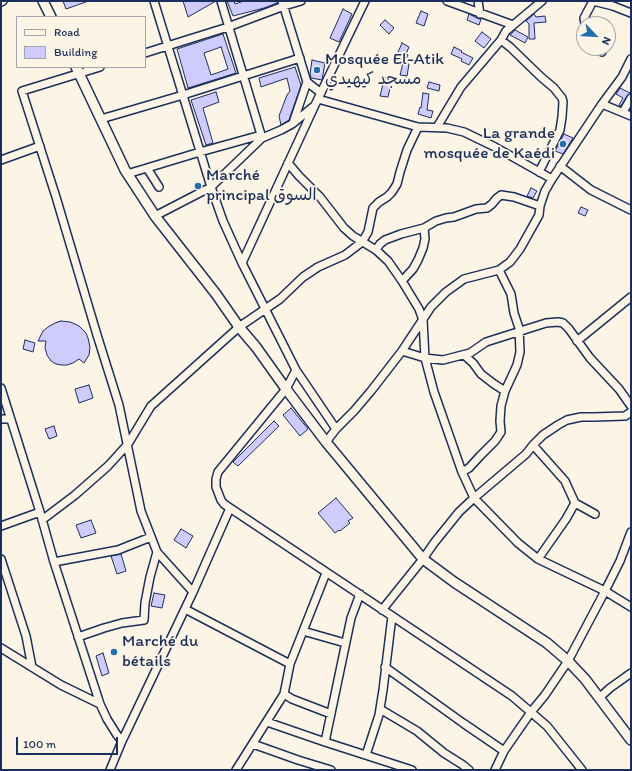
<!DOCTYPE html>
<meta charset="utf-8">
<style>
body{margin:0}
#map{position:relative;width:632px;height:771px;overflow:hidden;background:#fcf5e5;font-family:Itim,sans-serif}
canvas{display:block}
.frame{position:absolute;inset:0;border:2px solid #1b2f5e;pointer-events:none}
.legend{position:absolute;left:16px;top:16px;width:130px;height:52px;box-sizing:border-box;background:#fcf5e5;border:1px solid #a2a6af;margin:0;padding:5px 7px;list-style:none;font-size:12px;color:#1b2f5e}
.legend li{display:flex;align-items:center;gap:8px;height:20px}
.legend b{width:20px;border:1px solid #a2a6af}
.north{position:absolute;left:576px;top:16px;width:40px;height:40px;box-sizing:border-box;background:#fcf5e5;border:1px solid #a2a6af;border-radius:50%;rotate:115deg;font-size:11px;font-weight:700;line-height:16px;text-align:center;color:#1b2f5e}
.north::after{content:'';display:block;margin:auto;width:14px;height:18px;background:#1f6fb2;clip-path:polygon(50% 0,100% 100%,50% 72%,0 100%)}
.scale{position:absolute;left:16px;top:737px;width:102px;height:18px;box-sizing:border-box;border:2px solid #1b2f5e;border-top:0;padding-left:5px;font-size:12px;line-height:14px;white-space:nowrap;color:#1b2f5e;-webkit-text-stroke:3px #fcf5e5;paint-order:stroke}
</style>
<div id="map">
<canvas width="632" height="771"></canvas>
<div class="frame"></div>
<ul class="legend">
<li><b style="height:5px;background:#fcf5e5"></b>Road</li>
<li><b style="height:11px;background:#cfcbfd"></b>Building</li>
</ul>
<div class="north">N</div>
<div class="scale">100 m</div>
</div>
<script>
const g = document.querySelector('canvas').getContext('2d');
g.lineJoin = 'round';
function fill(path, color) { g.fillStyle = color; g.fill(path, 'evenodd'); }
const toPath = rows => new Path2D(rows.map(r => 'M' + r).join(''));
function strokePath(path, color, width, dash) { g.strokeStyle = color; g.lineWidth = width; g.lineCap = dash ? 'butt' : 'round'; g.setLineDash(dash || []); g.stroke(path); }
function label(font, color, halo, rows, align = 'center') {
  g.font = font + ' Itim,"Playpen Sans Arabic",sans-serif'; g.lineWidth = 3.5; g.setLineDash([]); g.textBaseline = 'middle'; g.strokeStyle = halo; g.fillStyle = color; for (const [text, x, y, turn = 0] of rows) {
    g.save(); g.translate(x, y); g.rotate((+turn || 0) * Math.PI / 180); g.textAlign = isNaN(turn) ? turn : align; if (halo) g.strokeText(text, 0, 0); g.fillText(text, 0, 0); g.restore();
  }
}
const building = toPath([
 [63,1,86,1,86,2,66,9,63,1],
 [183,1,216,1,188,17,183,1],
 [227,1,234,1,235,4,244,1,277,1,277,3,264,8,233,16,227,1],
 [343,9,352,14,339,42,330,38,343,9],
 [421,11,428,14,424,26,416,23,421,11],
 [469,14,479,19,481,19,479,25,467,20,469,14],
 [534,14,536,17,545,16,546,22,534,23,535,39,529,39,529,24,526,21,534,14],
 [385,20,394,28,389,34,380,25,385,20],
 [515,30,528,37,525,43,510,35,515,30],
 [482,32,491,39,484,48,475,41,482,32],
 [223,34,236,73,188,88,177,49,223,34],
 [221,47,228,69,211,75,204,53,221,47],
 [402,43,409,47,406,54,408,55,405,61,396,57,402,43],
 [454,47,462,51,461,52,473,58,469,65,461,61,462,59,451,54,454,47],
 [312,60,325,63,322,80,311,78,310,74,312,60],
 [403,63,409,64,407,76,400,75,403,63],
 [295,67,301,85,289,120,281,125,279,116,287,95,290,91,287,78,261,87,259,78,295,67],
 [382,77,392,79,388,97,380,96,383,84,381,83,382,77],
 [429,82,440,85,439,91,427,88,429,82],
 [620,88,630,93,627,96,621,106,619,105,623,98,616,94,620,88],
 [216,92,219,102,203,108,213,143,206,145,191,100,216,92],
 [423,93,429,94,427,110,433,111,431,118,418,114,420,107,421,108,423,93],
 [564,134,573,138,563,154,555,151,564,134],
 [531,188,537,191,533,198,527,196,531,188],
 [581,207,588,210,585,216,578,213,581,207],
 [61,321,70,322,75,324,79,326,86,333,88,338,90,347,89,355,84,363,79,359,73,363,67,365,62,365,56,364,51,361,47,355,45,348,46,341,38,341,43,331,48,327,55,323,61,321],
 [25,340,35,343,33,352,23,349,25,340],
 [89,385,93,398,79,403,75,389,89,385],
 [291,408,308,429,300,436,283,415,291,408],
 [274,421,279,426,238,466,233,462,274,421],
 [54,426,57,436,49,439,45,429,54,426],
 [336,498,353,518,348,521,350,523,340,531,339,530,335,533,318,513,336,498],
 [91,520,96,533,81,538,76,525,91,520],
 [181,529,193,536,186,548,174,540,181,529],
 [121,554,126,571,117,574,111,556,121,554],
 [154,593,165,595,162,608,151,606,154,593],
 [103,653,109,673,102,676,96,656,103,653]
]);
const street = toPath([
 [154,1,211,187,223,221,242,263,296,370,286,389,218,472,216,479,216,487,221,500,224,504,512,696,547,726,582,770],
 [221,1,262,138],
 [282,1,307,82,321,93],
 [447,1,513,25],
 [478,1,480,14],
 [593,1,613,6,631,13],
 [1,2,3,1],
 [585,24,584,18,593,1],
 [501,40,510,47,541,77,554,88,562,98,563,102,562,117,560,130,539,172],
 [599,48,602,52],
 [145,53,228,27,284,6,301,1],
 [100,67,22,91,56,197,97,335,119,405,141,511,157,552,193,592],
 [318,99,418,127,447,128,464,132,495,147,552,179],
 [602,104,631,116],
 [623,112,631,98],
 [101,119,183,95,300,58],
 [293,123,307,82],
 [437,127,461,87,501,40,506,31,542,1],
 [1,160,40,146],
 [288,163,299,176,320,197,344,228,353,236,376,250,388,261,402,281,419,309,423,320,425,358,434,392,462,472,474,498,518,543,538,559,605,591,631,607],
 [560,166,591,190,631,210],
 [127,174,147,168],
 [159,187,147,168,200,152,261,135],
 [155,216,211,187,262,138,281,130,292,124,313,107],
 [376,250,380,244,385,240,401,234,424,228,436,221,446,218,454,217,476,209,487,208,492,204,497,198,501,195,514,197,540,206],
 [242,263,315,105,365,1],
 [402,281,413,269,418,260,423,248,425,239,424,228],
 [577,341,631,297],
 [402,351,425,358,443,360,470,353,486,342,505,336,546,323,558,322,563,323,569,329,590,358,619,389,631,406],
 [464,355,473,363,481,374,494,384,505,391],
 [296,370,336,429],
 [1,388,40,512,54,562,100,704,107,719,117,735,122,741],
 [1,419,10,419],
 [326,442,336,429,354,411,371,391,402,351,431,307,446,292,464,279,499,270,510,262,520,249,539,215,540,206,545,191,552,179,602,104,622,77,631,59],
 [533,445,565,481,575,503,595,514],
 [462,472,469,468,480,456,495,441,501,432,500,421,501,406,505,391,517,365,520,352,519,328,514,313,511,294,499,270],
 [42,520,75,495,108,466,128,444,151,406,239,327,280,299,303,277,318,267,345,255,362,242,368,232,373,208,379,202,387,197,392,192,397,184,400,172,407,150,418,127],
 [1,526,40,512],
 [1,559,26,636,32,667],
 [538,559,566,519,575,503],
 [54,562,118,550,151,537],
 [185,609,290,664],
 [382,610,423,559,434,543,459,512,474,498,526,454,533,445,543,435,558,425,567,420,581,417,594,417,625,416,631,412],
 [303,631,345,643],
 [78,637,104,628,122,623,144,620,145,603,150,577,157,552],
 [1,648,61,685,100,704],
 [385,667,463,723,504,751],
 [284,694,292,699,331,714],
 [599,698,610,688,631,673],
 [380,709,417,731,444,753,463,765,469,770],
 [267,722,325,742,412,770],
 [325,742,351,618,360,594],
 [253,744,298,760,331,770],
 [366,755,379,715,383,690,392,616],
 [110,770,122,741,193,592,230,508],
 [236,770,284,694,290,664,326,573],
 [495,770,504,751,531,712,545,695,568,661,605,591,620,561,631,532]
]);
const secondary = toPath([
 [43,1,51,17],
 [76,67,125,170,155,216,216,294,239,327,256,347,286,389,326,442,423,559,454,582,547,643,568,661,585,679,631,740]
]);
const markers = [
 [317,70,4,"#1f6fb2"],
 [563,144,4,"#1f6fb2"],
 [198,186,4,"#1f6fb2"],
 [114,652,4,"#1f6fb2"]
];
const poiNames = [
 ["Mosquée El-Atik",325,60],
 ["مسجد كيهيدي",325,80],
 ["La grande",555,134,"right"],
 ["mosquée de Kaédi",555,154,"right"],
 ["Marché",206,176],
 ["principal السوق",206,196],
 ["Marché du",122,642],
 ["bétails",122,662]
];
fill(building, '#cfcbfd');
strokePath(building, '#1b2f5e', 1);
strokePath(street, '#1b2f5e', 10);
strokePath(secondary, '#1b2f5e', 12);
strokePath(street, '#fcf5e5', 7);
strokePath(secondary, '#fcf5e5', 9);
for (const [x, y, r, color] of markers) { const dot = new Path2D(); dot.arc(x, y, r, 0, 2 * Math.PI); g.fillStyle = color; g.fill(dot); strokePath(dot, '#fcf5e5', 1.5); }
label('17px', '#1b2f5e', '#fcf5e5', poiNames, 'left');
</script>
